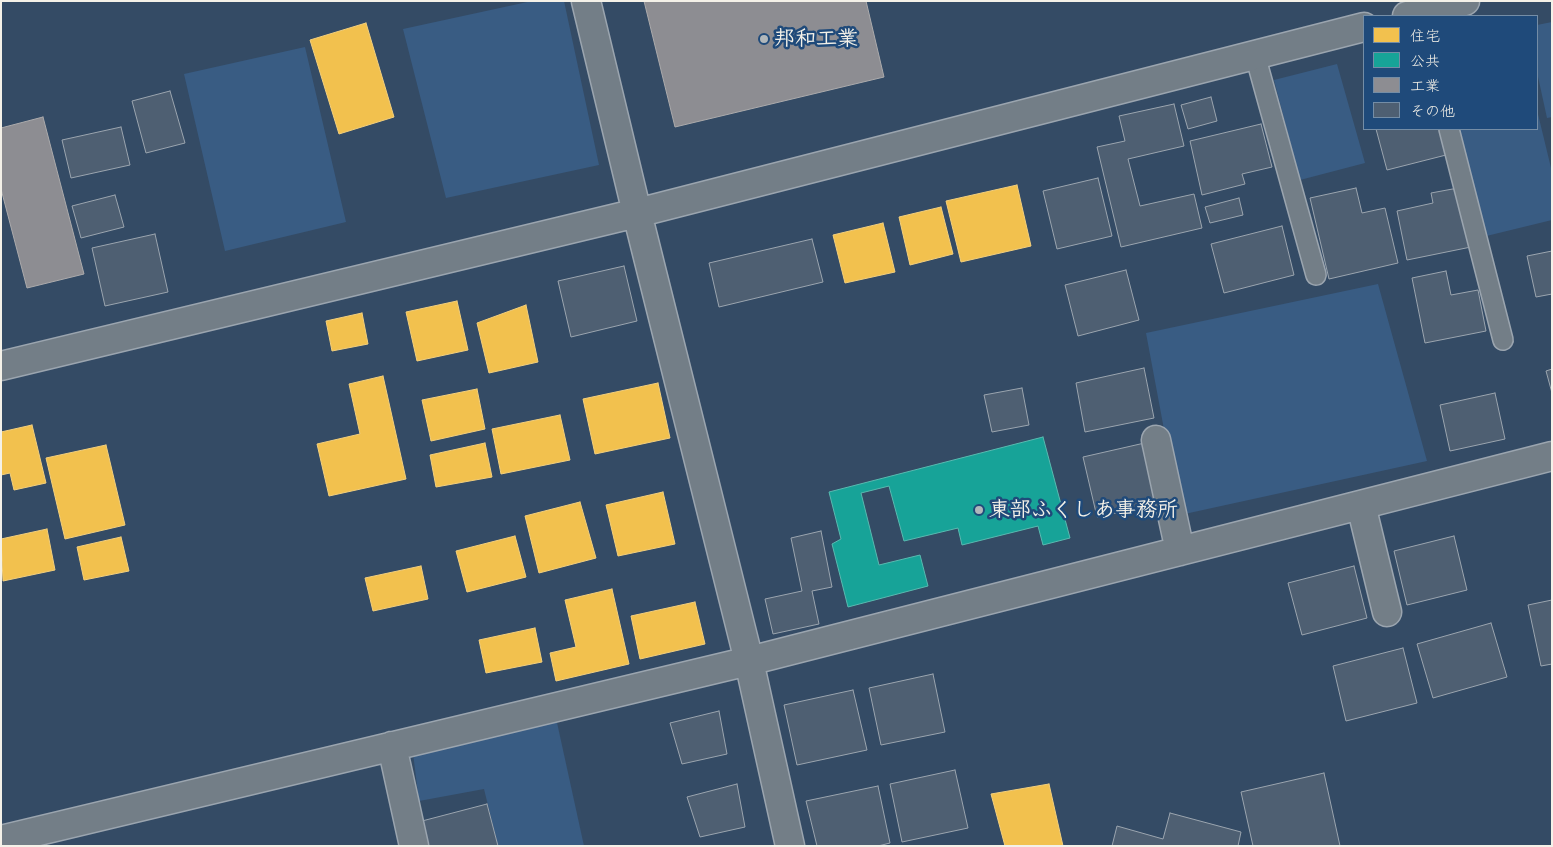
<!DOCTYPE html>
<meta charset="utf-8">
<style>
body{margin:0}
#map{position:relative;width:1553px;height:847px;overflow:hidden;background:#344b65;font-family:Caveat,"Klee One",sans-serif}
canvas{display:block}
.frame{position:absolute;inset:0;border:2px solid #f4f1e8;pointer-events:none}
.legend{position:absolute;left:1363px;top:15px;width:175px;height:115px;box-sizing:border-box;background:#1f4a7a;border:1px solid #748da6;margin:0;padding:6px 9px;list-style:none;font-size:15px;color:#f4f1e8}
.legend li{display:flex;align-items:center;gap:10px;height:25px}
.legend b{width:25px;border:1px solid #748da6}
</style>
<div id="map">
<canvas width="1553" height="847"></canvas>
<div class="frame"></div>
<ul class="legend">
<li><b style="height:14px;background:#f2c14e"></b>住宅</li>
<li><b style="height:14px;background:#17a398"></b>公共</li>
<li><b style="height:14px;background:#8d8d92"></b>工業</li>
<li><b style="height:14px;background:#4e5f72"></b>その他</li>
</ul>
</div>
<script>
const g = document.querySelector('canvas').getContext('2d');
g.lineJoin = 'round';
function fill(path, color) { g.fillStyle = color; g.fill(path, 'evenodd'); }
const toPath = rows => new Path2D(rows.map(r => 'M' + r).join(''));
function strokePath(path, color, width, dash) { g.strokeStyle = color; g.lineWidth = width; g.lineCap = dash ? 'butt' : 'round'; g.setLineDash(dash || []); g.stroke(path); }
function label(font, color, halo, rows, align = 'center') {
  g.font = font + ' Caveat,"Klee One",sans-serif'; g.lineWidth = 5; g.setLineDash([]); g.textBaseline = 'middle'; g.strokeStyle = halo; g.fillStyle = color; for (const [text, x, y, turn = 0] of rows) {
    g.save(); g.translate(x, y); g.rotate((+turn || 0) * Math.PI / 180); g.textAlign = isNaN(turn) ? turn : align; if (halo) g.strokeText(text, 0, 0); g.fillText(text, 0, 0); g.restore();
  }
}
const green = toPath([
 [532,1,564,1,599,165,446,198,403,29],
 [1552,22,1552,117,1547,118,1537,72,1537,25],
 [305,47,346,222,225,251,184,74],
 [1337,64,1365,163,1300,180,1274,80],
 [1537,110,1552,172,1552,220,1470,240,1444,129,1537,129],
 [1378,284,1427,461,1180,515,1146,333],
 [556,718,584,846,498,846,484,789,419,801,413,753]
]);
const homes = toPath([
 [366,23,394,117,339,134,310,40,366,23],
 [1017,185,1031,246,961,262,946,201,1017,185],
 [941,207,953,254,910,265,899,217,941,207],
 [883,223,895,272,845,283,833,235,883,223],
 [457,301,468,350,417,361,406,312,457,301],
 [526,305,538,362,489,373,477,323,526,305],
 [362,313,368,344,332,351,326,321,362,313],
 [383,376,406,479,329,496,317,444,360,434,349,384,383,376],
 [658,383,670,438,595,454,583,399,658,383],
 [477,389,485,429,431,441,422,400,477,389],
 [560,415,570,460,501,474,492,429,560,415],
 [32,425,46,483,14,490,10,473,1,475,1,432,32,425],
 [485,443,492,477,436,487,430,455,485,443],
 [106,445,125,525,65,539,46,458,106,445],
 [663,492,675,544,618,556,606,505,663,492],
 [580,502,596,558,539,573,525,516,580,502],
 [47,529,55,570,3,581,1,539,47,529],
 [515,536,526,577,467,592,456,551,515,536],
 [121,537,129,571,84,580,77,547,121,537],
 [421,566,428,599,373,611,365,578,421,566],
 [612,589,629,664,556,681,550,653,576,647,565,600,612,589],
 [695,602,705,644,640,659,631,616,695,602],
 [535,628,542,662,486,673,479,640,535,628],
 [1049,784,1063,846,1005,846,991,794,1049,784]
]);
const public = toPath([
 [1043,437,1070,538,1043,545,1038,526,962,545,958,528,904,541,889,486,861,493,879,565,920,555,928,586,848,607,832,544,841,539,829,492,1043,437]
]);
const industry = toPath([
 [644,1,866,1,884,77,675,127,644,1],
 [43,117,84,274,27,288,1,189,1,128,43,117]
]);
const building = toPath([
 [170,91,185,143,146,153,132,101,170,91],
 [1211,97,1217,121,1188,129,1181,105,1211,97],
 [1174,104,1184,146,1128,159,1140,206,1194,194,1202,228,1121,247,1097,147,1125,141,1119,116,1174,104],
 [1261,124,1272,167,1242,174,1245,184,1202,195,1190,141,1261,124],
 [121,127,130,165,71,178,62,140,121,127],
 [1376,129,1443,129,1450,154,1387,170,1376,129],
 [1098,178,1112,236,1057,249,1043,191,1098,178],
 [1356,188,1362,213,1385,208,1398,263,1329,279,1310,198,1356,188],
 [1458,188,1471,247,1407,260,1397,211,1433,203,1431,193,1458,188],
 [115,195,124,227,81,238,72,206,115,195],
 [1239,198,1243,215,1210,223,1205,207,1239,198],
 [1282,226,1294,275,1224,293,1211,244,1282,226],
 [155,234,168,292,105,306,92,248,155,234],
 [812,239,823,282,719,307,709,263,812,239],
 [1552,251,1552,294,1536,297,1527,256,1552,251],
 [624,266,637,321,571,337,558,281,624,266],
 [1126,270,1139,320,1078,336,1065,285,1126,270],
 [1446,271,1451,295,1478,290,1486,331,1425,343,1412,278,1446,271],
 [1144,368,1154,418,1085,432,1076,383,1144,368],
 [1552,369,1552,393,1546,371,1552,369],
 [1022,388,1029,425,992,432,984,395,1022,388],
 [1495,393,1505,439,1450,451,1440,405,1495,393],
 [1149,442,1162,503,1097,517,1083,457,1149,442],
 [821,531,832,587,812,591,819,624,773,634,765,599,802,591,791,538,821,531],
 [1454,536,1467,590,1407,605,1394,551,1454,536],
 [1354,566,1367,618,1302,635,1288,583,1354,566],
 [1552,600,1552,664,1541,666,1528,605,1552,600],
 [1491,623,1507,677,1433,698,1417,644,1491,623],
 [1403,648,1417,703,1346,721,1333,666,1403,648],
 [933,674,945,732,881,745,869,688,933,674],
 [853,690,867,750,797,765,784,705,853,690],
 [719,711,727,754,682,764,670,723,719,711],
 [955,770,968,828,902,842,890,784,955,770],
 [1324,773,1340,846,1253,846,1241,792,1324,773],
 [737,784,745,827,700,837,687,797,737,784],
 [878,786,890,843,878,846,817,846,806,801,878,786],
 [487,804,498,846,428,846,422,821,487,804],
 [1170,813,1241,832,1238,846,1112,846,1117,826,1163,839,1170,813]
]);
const lane = toPath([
 [1255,55,1316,275],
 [1449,129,1503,340]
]);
const street = toPath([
 [586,1,637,213,749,661,790,846],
 [1407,16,1465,1],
 [1,366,637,213,1364,27],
 [1156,440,1180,551],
 [1361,505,1387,612],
 [392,746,414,846],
 [1,840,749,661,1552,456]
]);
const markers = [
 [764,39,5,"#b1b7ba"],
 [979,510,5,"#b1b7ba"]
];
const poiNames = [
 ["邦和工業",774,39],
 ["東部ふくしあ事務所",989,510]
];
fill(green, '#395c83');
fill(homes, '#f2c14e');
strokePath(homes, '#f3cf7c', 1);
fill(public, '#17a398');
strokePath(public, '#59bab0', 1);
fill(industry, '#8d8d92');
strokePath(industry, '#acabac', 1);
fill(building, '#4e5f72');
strokePath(building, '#9ba5af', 1);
strokePath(lane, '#9ba5af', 22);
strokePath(street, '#9ba5af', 31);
strokePath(lane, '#737e87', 19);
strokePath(street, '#737e87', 28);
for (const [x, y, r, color] of markers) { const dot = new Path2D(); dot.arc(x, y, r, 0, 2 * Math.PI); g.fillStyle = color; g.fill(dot); strokePath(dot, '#1f4a7a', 2); }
label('bold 21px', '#f4f1e8', '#1f4a7a', poiNames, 'left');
</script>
